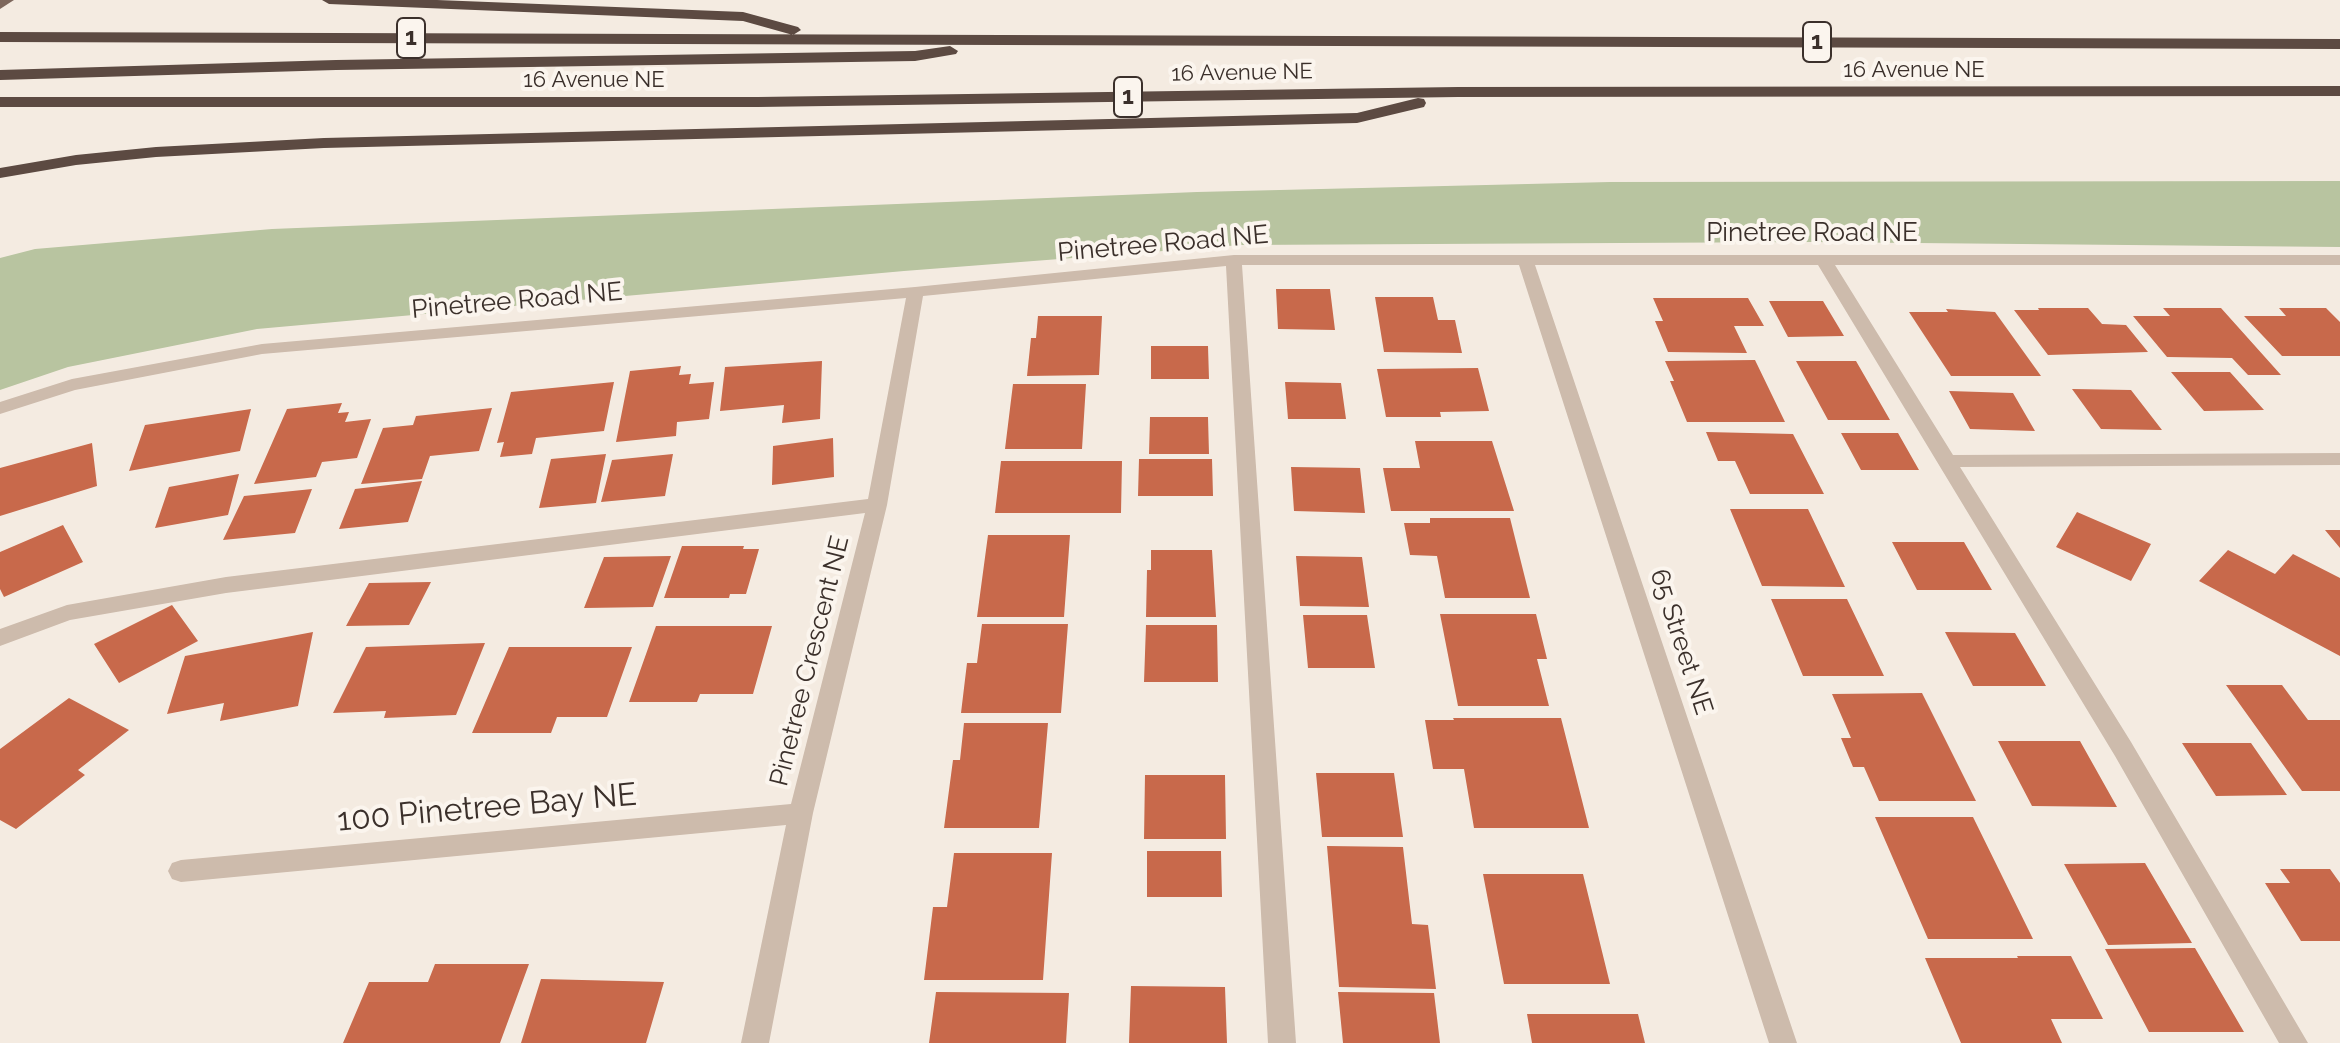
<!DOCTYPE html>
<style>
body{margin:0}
canvas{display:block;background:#f4ebe1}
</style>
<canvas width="2340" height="1043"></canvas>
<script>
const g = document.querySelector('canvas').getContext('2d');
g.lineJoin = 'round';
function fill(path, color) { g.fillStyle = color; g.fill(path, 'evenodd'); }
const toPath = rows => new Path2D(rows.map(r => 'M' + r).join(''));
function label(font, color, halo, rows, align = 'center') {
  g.font = font + ' Raleway,sans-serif'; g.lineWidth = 8; g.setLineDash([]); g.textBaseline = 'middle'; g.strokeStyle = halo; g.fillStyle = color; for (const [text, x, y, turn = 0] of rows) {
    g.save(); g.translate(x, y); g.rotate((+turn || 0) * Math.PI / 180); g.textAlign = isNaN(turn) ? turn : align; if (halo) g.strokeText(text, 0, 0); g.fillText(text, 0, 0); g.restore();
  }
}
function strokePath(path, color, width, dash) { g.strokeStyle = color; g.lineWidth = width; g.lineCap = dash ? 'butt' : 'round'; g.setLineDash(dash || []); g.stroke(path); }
const green = toPath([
 [2340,181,2340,247,1810,242,1241,245,904,271,257,329,68,367,0,390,0,258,35,249,272,229,1197,192,1610,182]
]);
const building = toPath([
 [1276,289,1330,289,1335,330,1278,329],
 [1375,297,1433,297,1438,320,1455,320,1462,353,1384,352],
 [1653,298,1748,298,1764,326,1734,326,1747,353,1668,352,1655,321,1663,321],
 [1769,301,1823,301,1844,336,1788,337],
 [2038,308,2088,308,2102,324,2126,325,2148,352,2048,355,2014,310,2039,310],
 [2163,308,2221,308,2281,375,2248,375,2232,358,2167,357,2133,316,2170,316],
 [2279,308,2326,308,2340,322,2340,356,2282,356,2244,316,2286,316],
 [1946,309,1995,312,2041,376,1951,376,1909,312,1948,312],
 [1038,316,1102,316,1099,375,1027,376,1031,338,1036,338],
 [1151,346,1208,346,1209,379,1151,379],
 [1755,360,1785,422,1687,422,1670,381,1674,381,1665,361],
 [822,361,820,419,782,423,784,405,720,411,725,367],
 [1796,361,1856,361,1890,420,1828,420],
 [681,366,679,375,691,374,689,384,714,382,709,419,677,422,676,436,616,442,630,371],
 [1478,368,1489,411,1440,412,1441,417,1386,417,1377,369],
 [2171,372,2230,372,2264,410,2204,411],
 [614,382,604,431,536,438,532,454,500,457,504,442,497,443,511,392],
 [1285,382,1341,383,1346,419,1288,419],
 [1013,384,1086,384,1082,449,1005,449],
 [2072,389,2131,390,2162,430,2101,429],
 [1949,391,2013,393,2035,431,1970,429],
 [342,403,338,413,349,412,345,422,371,419,357,458,322,462,316,477,254,484,287,409],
 [492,408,479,451,430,456,422,479,361,484,383,428,413,425,416,416],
 [251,409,240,451,129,471,145,425],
 [1150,417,1208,417,1209,454,1149,454],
 [1706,432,1793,434,1824,494,1750,494,1735,461,1718,461],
 [1841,433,1898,433,1919,470,1861,470],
 [833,438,834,477,772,485,773,446],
 [1415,441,1492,441,1514,511,1391,511,1383,468,1420,468],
 [92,443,97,486,0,516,0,468],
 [606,454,596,503,539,508,551,459],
 [673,454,665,496,601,502,612,460],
 [1139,459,1212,459,1213,496,1138,496],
 [1001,461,1122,461,1121,513,995,513],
 [1291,467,1360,468,1365,513,1294,511],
 [239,474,228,515,155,528,169,487],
 [422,481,408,522,339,529,355,489],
 [312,489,295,533,223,540,244,496],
 [1730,509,1808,509,1845,587,1762,586],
 [2077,512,2151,544,2131,581,2056,547],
 [1430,518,1510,518,1530,598,1445,598,1437,556,1410,555,1404,523,1430,523],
 [63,525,83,562,4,597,0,589,0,552],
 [2325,530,2340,530,2340,548],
 [988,535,1070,535,1064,617,977,617],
 [1892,542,1964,542,1992,590,1917,590],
 [682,546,744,546,743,549,759,549,746,594,730,594,729,598,664,598],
 [1151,550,1212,550,1216,617,1146,617,1147,570,1151,570],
 [2228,550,2275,574,2293,554,2340,578,2340,656,2199,581],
 [671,556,653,607,584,608,604,557],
 [1296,556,1362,557,1369,607,1300,606],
 [431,582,409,625,346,626,369,583],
 [1771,599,1847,599,1884,676,1803,676],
 [172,605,198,641,119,683,94,644],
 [1440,614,1536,614,1547,659,1537,659,1549,706,1458,706],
 [1303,615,1367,615,1375,668,1308,668],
 [982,624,1068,624,1061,713,961,713,967,663,977,663],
 [1146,625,1217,625,1218,682,1144,682],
 [656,626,772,626,753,694,700,694,697,702,629,702],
 [313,632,298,706,220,721,224,703,167,714,185,656],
 [1945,632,2015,633,2046,686,1973,686],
 [485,643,456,715,384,718,386,711,333,713,366,647],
 [509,647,632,647,607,717,557,717,551,733,472,733],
 [2226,685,2282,685,2308,720,2340,720,2340,791,2302,791],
 [1922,693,1976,801,1879,801,1864,767,1853,767,1841,738,1851,738,1832,694],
 [69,698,129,730,78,770,85,775,16,829,0,820,0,749],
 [1453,718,1561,718,1589,828,1474,828,1464,769,1433,769,1425,720,1454,720],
 [964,723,1048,723,1039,828,944,828,953,760,960,760],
 [1998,741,2080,741,2117,807,2032,806],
 [2182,743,2251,743,2287,795,2216,796],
 [1316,773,1394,773,1403,837,1322,837],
 [1145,775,1225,775,1226,839,1144,839],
 [1875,817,1973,817,2033,939,1928,939],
 [1327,846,1403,847,1412,924,1428,925,1436,989,1339,987],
 [1147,851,1221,851,1222,897,1147,897],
 [954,853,1052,853,1043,980,924,980,933,907,947,907],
 [2145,863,2192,943,2108,945,2064,864],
 [2280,869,2330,869,2340,883,2340,941,2301,941,2265,883,2290,883],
 [1483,874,1583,874,1610,984,1504,984],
 [2195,948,2244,1032,2149,1032,2105,949],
 [2017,956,2071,956,2103,1019,2051,1019,2062,1043,1961,1043,1925,958,2018,958],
 [435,964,529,964,500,1043,343,1043,369,982,428,982],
 [541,979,664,982,646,1043,521,1043],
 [1131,986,1225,987,1227,1043,1129,1043],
 [936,992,1069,993,1066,1043,929,1043],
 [1338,992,1434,993,1440,1043,1343,1043],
 [1527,1014,1638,1014,1645,1043,1532,1043]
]);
const minor = toPath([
 [1234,255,2340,255,2340,265,1835,265,1953,455,2340,453,2340,465,1960,467,2131,742,2308,1043,2279,1043,2115,756,1818,265,1535,265,1797,1043,1769,1043,1519,265,1242,265,1296,1043,1268,1043,1226,266,923,296,887,505,813,813,769,1043,741,1043,786,825,181,882,172,879,168,871,172,863,181,860,791,804,865,513,226,593,70,620,0,646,0,629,67,605,226,577,868,499,906,298,262,354,75,390,0,414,0,402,72,379,262,344,915,287,1234,255]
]);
const major = toPath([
 [0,0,14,0,0,9,0,0]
]);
const highway = toPath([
 [322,0,437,0,743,12,798,27,801,30,793,35,743,21,329,4,322,0],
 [0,32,2340,39,2340,49,0,42,0,32],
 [950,46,958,51,956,54,915,61,336,70,0,80,0,70,336,60,915,51,950,46],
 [2340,86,2340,96,1458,97,758,107,0,107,0,97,758,97,1458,87,2340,86],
 [1418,98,1424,99,1426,103,1424,107,1357,123,324,148,156,157,76,165,0,178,0,168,76,155,156,147,324,138,1357,113,1418,98]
]);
const farStreetnames = [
 ["16 Avenue NE",1914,70],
 ["16 Avenue NE",1242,73,-1],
 ["16 Avenue NE",594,80]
];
const shields = [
 [411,38,28],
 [1817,42,28],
 [1128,97,28]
];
const shieldNames = [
 ["1",411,38],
 ["1",1817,42],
 ["1",1128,97]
];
const streetNames = [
 ["Pinetree Road NE",1812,233],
 ["Pinetree Road NE",1163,244,-5],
 ["Pinetree Road NE",517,301,-5],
 ["65 Street NE",1681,642,72],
 ["Pinetree Crescent NE",810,661,-76]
];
const nearStreetnames = [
 ["100 Pinetree Bay NE",487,808,-5]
];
fill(green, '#b8c4a0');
fill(building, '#c8694b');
fill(minor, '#cdbbac');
fill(major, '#7d675c');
fill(highway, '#5c4a42');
label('22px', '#3b302b', '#fbf5ee', farStreetnames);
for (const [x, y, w] of shields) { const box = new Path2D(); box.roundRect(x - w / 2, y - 20, w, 40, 6); g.fillStyle = '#fbf5ee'; g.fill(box); strokePath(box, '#3b302b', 2); }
label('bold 24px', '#3b302b', null, shieldNames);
label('26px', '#3b302b', '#fbf5ee', streetNames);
label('32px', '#3b302b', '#fbf5ee', nearStreetnames);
</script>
